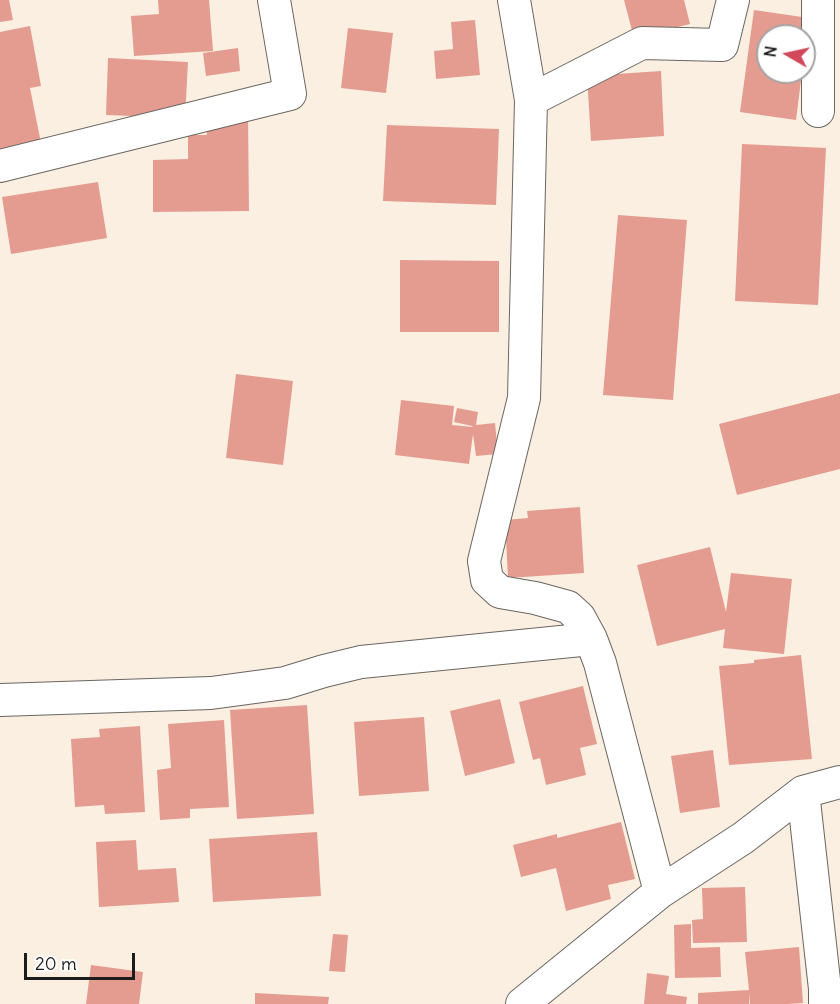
<!DOCTYPE html>
<style>
body{margin:0}
#map{position:relative;width:840px;height:1004px;overflow:hidden;background:#faefe1;font-family:Delius,sans-serif}
canvas{display:block}
.north{position:absolute;left:756px;top:24px;width:60px;height:60px;box-sizing:border-box;background:#fff;border:2px solid #a4a4a4;border-radius:50%;rotate:279deg;font-size:16px;font-weight:700;line-height:24px;text-align:center;color:#1c1c1c}
.north::after{content:'';display:block;margin:auto;width:21px;height:27px;background:#d1495b;clip-path:polygon(50% 0,100% 100%,50% 72%,0 100%)}
.scale{position:absolute;left:24px;top:953px;width:111px;height:27px;box-sizing:border-box;border:3px solid #1c1c1c;border-top:0;padding-left:8px;font-size:18px;line-height:21px;white-space:nowrap;color:#1c1c1c;-webkit-text-stroke:4px #fff;paint-order:stroke}
</style>
<div id="map">
<canvas width="840" height="1004"></canvas>
<div class="north">N</div>
<div class="scale">20 m</div>
</div>
<script>
const g = document.querySelector('canvas').getContext('2d');
g.lineJoin = 'round';
function fill(path, color) { g.fillStyle = color; g.fill(path, 'evenodd'); }
const toPath = rows => new Path2D(rows.map(r => 'M' + r).join(''));
function strokePath(path, color, width, dash) { g.strokeStyle = color; g.lineWidth = width; g.lineCap = dash ? 'butt' : 'round'; g.setLineDash(dash || []); g.stroke(path); }
const building = toPath([
 [0,0,9,0,13,20,0,22],
 [158,0,209,0,213,51,134,56,131,16,159,14],
 [624,0,684,0,690,24,634,38],
 [754,10,809,18,804,36,768,36,768,72,802,72,796,120,740,112],
 [475,20,480,75,436,79,434,51,453,49,451,22],
 [30,26,41,86,30,88,42,148,0,156,0,32],
 [348,28,393,33,386,93,341,88],
 [238,48,240,71,206,76,203,53],
 [108,58,188,62,185,118,106,115],
 [661,71,664,136,591,141,587,76],
 [248,116,249,211,153,212,153,160,188,159,188,135,207,135,206,117],
 [387,125,499,129,496,205,383,201],
 [742,144,826,148,818,305,735,301],
 [98,182,107,238,11,254,2,197],
 [618,215,687,220,673,400,603,395],
 [400,260,499,261,499,332,400,332],
 [236,374,293,381,283,465,226,458],
 [840,393,840,469,737,495,719,424],
 [401,400,454,406,452,425,473,427,472,426,454,422,457,408,478,412,476,425,495,423,498,454,476,456,473,434,469,464,395,455],
 [580,507,584,573,508,578,505,520,528,518,527,511],
 [710,547,726,612,731,573,792,579,784,654,723,648,725,629,657,646,637,565],
 [801,655,812,759,729,765,719,666,754,663,754,660],
 [583,686,597,744,580,748,586,775,546,785,540,758,533,760,519,702],
 [500,699,515,763,465,776,450,711],
 [307,705,314,814,237,819,230,710],
 [424,717,429,791,359,796,354,722],
 [224,720,229,807,190,809,190,818,160,820,157,770,171,768,168,724],
 [140,726,145,812,105,814,104,805,75,807,71,739,100,737,99,729],
 [713,750,720,807,680,813,671,756],
 [621,822,635,879,608,885,611,899,566,911,556,868,521,877,513,845,557,834,557,838],
 [317,832,321,896,213,902,209,839],
 [136,840,138,870,176,868,179,902,99,907,96,842],
 [745,887,747,942,693,943,692,920,703,919,702,888],
 [691,924,691,948,720,947,721,977,675,978,674,925],
 [333,934,348,935,345,972,329,971],
 [799,947,803,1003,788,1004,750,1004,749,993,749,1004,698,1004,698,993,749,990,745,952],
 [91,965,143,972,139,1004,86,1004],
 [647,973,669,976,666,994,687,997,686,1004,644,1004],
 [255,993,329,997,328,1004,255,1004]
]);
const street = toPath([
 [514,0,531,100,524,398,484,561,487,580,500,592,535,598,568,607,579,617,591,639],
 [531,100,642,43,722,45,733,0],
 [818,111,818,0],
 [0,166,290,94,274,0],
 [0,700,211,693,285,683,324,671,361,662,591,639,600,663,660,892],
 [803,792,825,989,825,1004],
 [522,1004,660,892,743,838,803,792,840,782]
]);
fill(building, '#e59c90');
strokePath(street, '#6a6661', 34);
strokePath(street, '#fff', 32);
</script>
